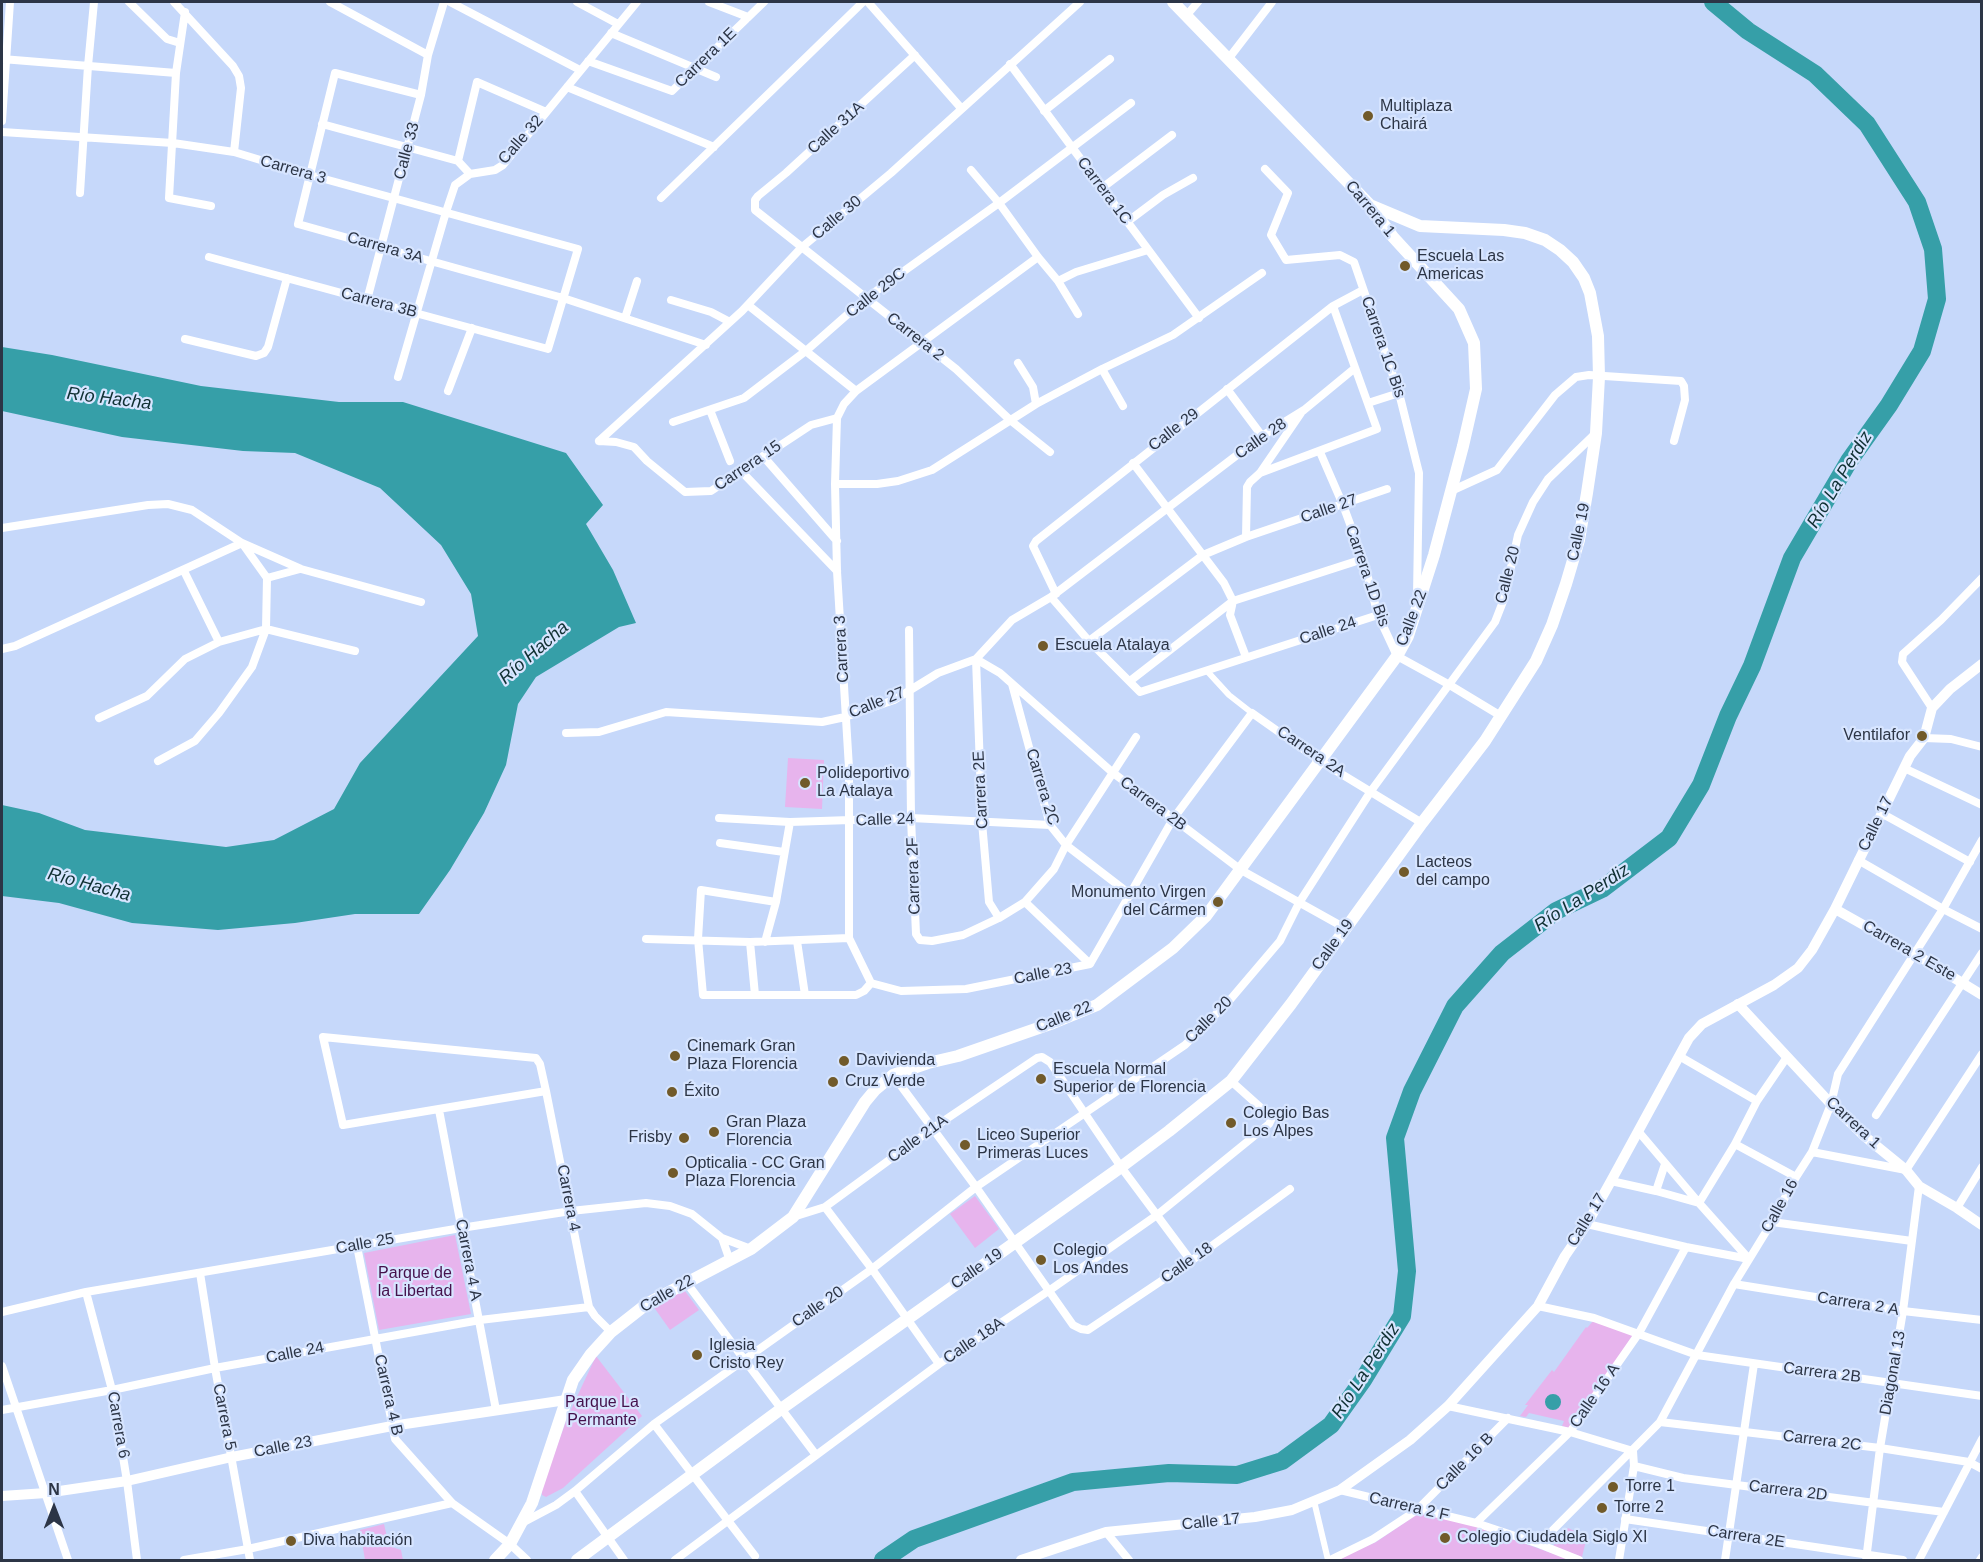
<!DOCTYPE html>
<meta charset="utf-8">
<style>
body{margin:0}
#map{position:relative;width:1983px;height:1562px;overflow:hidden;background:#c6d8fa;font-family:Helvetica,sans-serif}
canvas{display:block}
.frame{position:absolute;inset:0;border:3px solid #2c3546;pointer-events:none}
.north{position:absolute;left:24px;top:1478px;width:60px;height:60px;-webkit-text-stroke:4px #d7e5ff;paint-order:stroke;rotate:0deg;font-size:16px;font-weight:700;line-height:24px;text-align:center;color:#2c3546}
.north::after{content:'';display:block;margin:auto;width:21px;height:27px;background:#2c3546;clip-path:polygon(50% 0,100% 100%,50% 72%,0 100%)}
</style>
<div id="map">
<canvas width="1983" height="1562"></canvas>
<div class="frame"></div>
<div class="north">N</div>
</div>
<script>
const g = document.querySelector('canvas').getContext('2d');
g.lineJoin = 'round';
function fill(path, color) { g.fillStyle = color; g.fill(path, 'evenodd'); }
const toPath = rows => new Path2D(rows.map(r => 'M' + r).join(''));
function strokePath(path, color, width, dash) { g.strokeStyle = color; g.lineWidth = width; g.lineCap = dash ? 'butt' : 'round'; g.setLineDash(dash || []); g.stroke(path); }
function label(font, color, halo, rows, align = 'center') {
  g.font = font + ' Helvetica,sans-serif'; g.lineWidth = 4.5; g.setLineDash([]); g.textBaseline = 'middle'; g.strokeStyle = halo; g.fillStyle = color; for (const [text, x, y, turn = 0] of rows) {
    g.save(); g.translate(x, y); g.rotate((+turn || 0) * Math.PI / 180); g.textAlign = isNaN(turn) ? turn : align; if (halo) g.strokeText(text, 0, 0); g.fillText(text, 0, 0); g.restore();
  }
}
const green = toPath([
 [788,758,824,760,822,809,785,807],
 [975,1196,999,1229,975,1248,950,1214],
 [455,1235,471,1314,379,1330,364,1253],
 [682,1287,699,1310,670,1330,653,1306],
 [1594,1320,1633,1335,1571,1429,1562,1426,1564,1421,1529,1413,1526,1417,1520,1416,1528,1405,1525,1405,1552,1370,1554,1372,1586,1327,1587,1328],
 [596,1356,642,1416,563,1488,546,1497,542,1495,542,1486,568,1416],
 [1419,1513,1475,1526,1571,1560,1335,1560,1376,1542],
 [384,1524,389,1546,401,1550,403,1560,365,1560,360,1530],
 [1568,1528,1587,1537,1582,1557,1553,1546]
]);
const water = toPath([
 [2,347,52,355,201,386,339,402,403,402,566,453,603,505,586,524,613,570,636,623,619,627,536,677,518,704,506,765,484,813,450,870,419,914,355,914,295,923,218,930,132,923,59,903,2,896,2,805,39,813,85,830,226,847,274,840,334,809,360,763,478,636,471,594,441,545,380,488,295,453,243,451,122,437,2,411],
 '1545 1402a8 8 0 1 1 16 0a8 8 0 1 1-16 0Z'
]);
const river = toPath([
 [883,1560,914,1539,1073,1482,1169,1473,1237,1475,1282,1461,1331,1425,1363,1380,1402,1316,1407,1271,1395,1138,1412,1091,1455,1006,1502,953,1556,911,1602,889,1669,838,1701,785,1728,716,1752,666,1792,558,1849,461,1889,405,1922,351,1937,299,1933,249,1917,202,1867,124,1815,74,1748,31,1713,2]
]);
const pedestrian = toPath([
 [1207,671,1229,695,1252,713],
 [1314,1501,1328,1560]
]);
const minor = toPath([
 [129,2,167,39,180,43],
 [174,2,233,66,239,76,241,88,234,152],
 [330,2,428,55],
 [450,2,580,70],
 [577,2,618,24],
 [709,2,748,17],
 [868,2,961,108],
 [185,12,176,73,169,198,211,206],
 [1186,16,1198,2],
 [611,33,716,77],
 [915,55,786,173,758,196,755,200,755,210,956,369,1010,420,1050,452],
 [1229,58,1272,2],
 [2,59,176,73],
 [588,61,672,91,764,2],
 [1010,64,1199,318],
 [567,87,714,147],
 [421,95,335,73,298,224,563,298,706,345],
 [1044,111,1110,59],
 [2,121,10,2],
 [322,124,458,161,470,174],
 [2,132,173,143,234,152,310,175,578,249,548,349,209,257],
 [458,161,477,82,546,112],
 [1265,169,1288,193,1271,235,1286,260,1340,255,1354,262,1399,393,1419,473,1417,595],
 [971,170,999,203,1038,257,1058,281,1078,314],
 [1102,188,1172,135],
 [80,193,88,66,94,2],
 [661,198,863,2],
 [1127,222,1163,195,1193,178],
 [1058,281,1076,272,1148,250],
 [367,300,421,95,428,55,444,2],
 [671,300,711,312,730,322],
 [748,305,856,391],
 [625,318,637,281],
 [185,339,256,356,264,353,268,347,287,278],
 [1018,363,1033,387,1036,404],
 [1102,369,1123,406],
 [398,377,446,212,455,185,470,174,495,170,503,165,637,2],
 [1227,389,1262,436],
 [448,391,472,328],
 [1368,403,1399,393],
 [710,410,730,461],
 [673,422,744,398,807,350,865,299,999,203,1131,103],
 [599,441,742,311,801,248,891,173,1080,2],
 [599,441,616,442,634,447,647,461,685,492,711,491,811,425,837,418],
 [1320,452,1343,505,1363,559,1378,615,1397,656,1448,684,1501,716],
 [763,456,837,541],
 [1133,463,1224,583,1233,601,1230,615,1246,657],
 [742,472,837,571],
 [1260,473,1377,429,1333,306],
 [835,484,877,484,898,481,932,470,1036,404,1102,369,1173,335,1262,273],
 [1451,491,1497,470,1555,395,1576,377,1589,375,1681,381,1684,386,1685,400,1674,441],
 [2,528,148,505,168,504,192,510,242,543,301,569,421,602],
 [1246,537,1247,487,1250,482,1260,473,1301,413],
 [184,571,219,642],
 [267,578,300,569],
 [1056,594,1033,546,1036,541,1333,306,1363,290],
 [1051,597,1089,641,1140,692,1378,615],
 [909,630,911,818,916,934,920,940,932,941,963,935,999,918,1025,902,1054,869,1066,845,1136,737],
 [1089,641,1203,555,1246,537,1387,489],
 [2,649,15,646,242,543,267,578,266,629,252,667,219,713,195,741,158,761],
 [976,659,1000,673,1112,772,1241,870,1345,928],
 [976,659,982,822,989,902,999,918],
 [1130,681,1233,601,1363,559],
 [1012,684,1050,825,1066,845,1131,895],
 [1932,708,1902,662,1903,654,1941,620,1982,578],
 [99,718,147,696,185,659,219,642,266,629,355,651],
 [566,733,599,732,666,712,822,722,845,717,894,700,938,673,976,659,1012,620,1051,597,1262,436,1304,410,1355,368],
 [1924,738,1951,739,1982,747],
 [1904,768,1982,805],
 [1881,813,1970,862],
 [719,818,790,822,911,818,1050,825],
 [720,843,784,852],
 [1858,860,1943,909,1982,929],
 [776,902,701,890,698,939,703,995,856,995,864,991,871,983],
 [1025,902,1090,964],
 [646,939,750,942,849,938],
 [797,941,805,995],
 [750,942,755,995],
 [765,942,776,902,790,822],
 [871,983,849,938,849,768,837,571,835,484,837,418,844,404,856,391,1038,257],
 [871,983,901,991,966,989,1090,964,1173,819,1252,713,1320,761,1422,823],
 [1679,1056,1757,1101],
 [893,1075,976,1187,1073,1325,1081,1329,1088,1330,1191,1261,1290,1189],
 [546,1091,343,1125,323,1037,536,1058,540,1064,546,1091,589,1307,595,1316,611,1332],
 [439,1110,496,1410],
 [1876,1115,1982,953],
 [1638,1131,1699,1203,1749,1259],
 [1735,1144,1796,1177],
 [1812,1152,1906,1170,1982,1054],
 [1611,1181,1656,1191,1699,1203,1735,1144,1757,1101,1787,1057],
 [1656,1191,1665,1164],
 [825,1207,872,1269,939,1364],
 [1957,1208,1982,1167],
 [793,1217,825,1207,933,1128,1037,1058,1042,1057,1050,1062,1121,1167,1191,1261],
 [1772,1222,1912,1241],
 [1587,1224,1686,1247,1749,1259],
 [722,1238,730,1261],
 [357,1246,395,1439,452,1503,510,1544,527,1560],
 [200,1273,215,1368,250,1560],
 [686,1282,816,1455],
 [1734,1284,1903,1311,1982,1320],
 [86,1292,112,1390,127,1481,137,1560],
 [1538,1306,1594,1318,1697,1355,1982,1396],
 [2,1312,86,1292,461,1228,571,1211,646,1203,670,1206,692,1214,722,1238,751,1249],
 [2,1366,68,1560],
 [1448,1406,1570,1432,1633,1451,1634,1466,1619,1560],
 [2,1410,112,1390,215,1368,480,1320,589,1307],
 [1660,1422,1880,1448,1969,1462,1982,1469],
 [654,1424,755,1556],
 [1634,1466,1683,1478,1944,1512],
 [1340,1490,1476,1523,1539,1544,1579,1560],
 [575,1491,624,1560],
 [1625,1519,1903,1560],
 [522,1523,556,1505,575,1491,654,1424,872,1269,976,1187,1185,1045,1229,1001,1280,941,1299,903,1371,791,1495,622,1504,599,1518,535,1533,502,1548,479,1595,434],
 [1476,1523,1570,1432,1639,1333,1686,1247],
 [1106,1532,1129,1560],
 [1539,1544,1660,1422,1734,1284,1772,1222,1796,1177,1812,1152,1831,1104,1838,1074,1943,909,1982,840],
 [184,1560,248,1549,452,1503],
 [675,1560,939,1364,1050,1290,1157,1215,1269,1124,1271,1120,1269,1115,1231,1081],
 [1330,1560,1373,1539,1417,1510,1508,1418],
 [1725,1560,1754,1364],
 [1866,1560,1880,1448,1903,1311,1919,1186],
 [1919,1560,1982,1439],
 [1980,1560,1982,1557]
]);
const tertiary = toPath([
 [1738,1004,1831,1104,1863,1135,1906,1170,1919,1186,1957,1208,1982,1225],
 [2,1496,46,1493,127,1481,232,1457,392,1426,566,1400]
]);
const secondary = toPath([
 [1835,909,1915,954,1982,995],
 [1021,1560,1106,1532,1255,1517,1292,1510,1340,1490,1410,1440,1448,1406,1538,1306,1565,1256,1587,1224,1611,1181,1689,1038,1702,1024,1774,985,1798,968,1812,950,1835,909,1910,756,1924,738,1932,708,1950,689,1982,664]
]);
const primary = toPath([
 [495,1560,510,1544,532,1503,573,1380,591,1354,611,1332,648,1303,751,1249,793,1217,865,1102,875,1090,893,1075,928,1063,958,1056,1053,1023,1097,1005,1173,948,1206,916,1397,656,1408,636,1434,555,1463,446,1476,389,1474,343,1459,309,1393,237,1369,204,1173,2],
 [577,1560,781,1409,1121,1167,1169,1131,1231,1081,1291,1004,1422,823,1485,741,1536,661,1552,625,1566,584,1579,540,1587,493,1596,433,1599,377,1598,336,1590,293,1584,278,1573,262,1560,250,1545,240,1525,233,1504,230,1420,226,1370,205]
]);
const markers = [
 [1368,116,6,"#715a2a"],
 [1405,266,6,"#715a2a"],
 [1043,646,6,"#715a2a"],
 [1922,736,6,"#715a2a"],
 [805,783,6,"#715a2a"],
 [1404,872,6,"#715a2a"],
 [1218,902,6,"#715a2a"],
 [675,1056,6,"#715a2a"],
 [844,1061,6,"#715a2a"],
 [1041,1079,6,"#715a2a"],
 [833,1082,6,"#715a2a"],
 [672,1092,6,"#715a2a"],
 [1231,1123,6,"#715a2a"],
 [714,1132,6,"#715a2a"],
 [684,1138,6,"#715a2a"],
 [965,1145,6,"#715a2a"],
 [673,1173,6,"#715a2a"],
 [1041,1260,6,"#715a2a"],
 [697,1355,6,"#715a2a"],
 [1613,1487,6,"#715a2a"],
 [1602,1508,6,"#715a2a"],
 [1445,1538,6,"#715a2a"],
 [291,1541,6,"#715a2a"]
];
const streetNames = [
 ["Carrera 1E",706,58,-44],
 ["Calle 31A",836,128,-42],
 ["Calle 32",521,140,-49],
 ["Calle 33",407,151,-75],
 ["Carrera 3",293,170,16],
 ["Carrera 1C",1104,191,53],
 ["Carrera 1",1370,209,50],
 ["Calle 30",837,218,-40],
 ["Carrera 3A",385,248,16],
 ["Calle 29C",876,293,-38],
 ["Carrera 3B",379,303,15],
 ["Carrera 2",915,337,38],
 ["Carrera 1C Bis",1383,347,71],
 ["Calle 29",1174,430,-38],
 ["Calle 28",1261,439,-35],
 ["Carrera 15",748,466,-34],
 ["Calle 27",1329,509,-19],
 ["Calle 19",1579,532,-78],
 ["Calle 20",1508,575,-76],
 ["Carrera 1D Bis",1367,576,71],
 ["Calle 22",1412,618,-69],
 ["Calle 24",1328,631,-18],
 ["Carrera 3",842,649,-93],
 ["Calle 27",877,703,-22],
 ["Carrera 2A",1311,752,34],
 ["Carrera 2C",1042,787,73],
 ["Carrera 2E",981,790,-93],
 ["Carrera 2B",1153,804,37],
 ["Calle 24",885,820,-2],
 ["Calle 17",1876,824,-64],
 ["Carrera 2F",914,876,-92],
 ["Calle 19",1333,945,-54],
 ["Carrera 2 Este",1909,951,30],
 ["Calle 23",1043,974,-11],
 ["Calle 22",1064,1017,-22],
 ["Calle 20",1209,1020,-45],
 ["Carrera 1",1853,1123,43],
 ["Calle 21A",918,1139,-36],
 ["Carrera 4",568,1198,79],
 ["Calle 16",1780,1206,-61],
 ["Calle 17",1587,1220,-58],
 ["Calle 25",365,1244,-10],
 ["Carrera 4 A",468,1260,79],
 ["Calle 18",1187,1263,-35],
 ["Calle 19",977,1269,-35],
 ["Calle 22",667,1294,-30],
 ["Carrera 2 A",1858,1304,9],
 ["Calle 20",818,1307,-35],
 ["Calle 18A",974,1341,-34],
 ["Calle 24",295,1353,-11],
 ["Carrera 2B",1822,1373,7],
 ["Diagonal 13",1893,1373,-80],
 ["Carrera 4 B",388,1395,77],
 ["Calle 16 A",1595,1396,-55],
 ["Carrera 5",224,1417,79],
 ["Carrera 6",118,1425,80],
 ["Carrera 2C",1822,1441,7],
 ["Calle 23",283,1447,-11],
 ["Calle 16 B",1465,1462,-45],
 ["Carrera 2D",1788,1491,7],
 ["Carrera 2 F",1409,1507,13],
 ["Calle 17",1211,1522,-6],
 ["Carrera 2E",1746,1537,9]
];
const poiNames = [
 ["Multiplaza",1380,107],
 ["Chairá",1380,125],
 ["Escuela Las",1417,257],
 ["Americas",1417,275],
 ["Escuela Atalaya",1055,646],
 ["Ventilafor",1910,736,"right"],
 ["Polideportivo",817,774],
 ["La Atalaya",817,792],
 ["Lacteos",1416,863],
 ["del campo",1416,881],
 ["Monumento Virgen",1206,893,"right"],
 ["del Cármen",1206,911,"right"],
 ["Cinemark Gran",687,1047],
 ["Plaza Florencia",687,1065],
 ["Davivienda",856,1061],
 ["Escuela Normal",1053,1070],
 ["Superior de Florencia",1053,1088],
 ["Cruz Verde",845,1082],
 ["Éxito",684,1092],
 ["Colegio Bas",1243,1114],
 ["Los Alpes",1243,1132],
 ["Gran Plaza",726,1123],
 ["Florencia",726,1141],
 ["Liceo Superior",977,1136],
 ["Primeras Luces",977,1154],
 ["Frisby",672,1138,"right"],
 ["Opticalia - CC Gran",685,1164],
 ["Plaza Florencia",685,1182],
 ["Colegio",1053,1251],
 ["Los Andes",1053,1269],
 ["Iglesia",709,1346],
 ["Cristo Rey",709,1364],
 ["Torre 1",1625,1487],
 ["Torre 2",1614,1508],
 ["Colegio Ciudadela Siglo XI",1457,1538],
 ["Diva habitación",303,1541]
];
const parkNames = [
 ["Parque de",415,1274],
 ["la Libertad",415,1292],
 ["Parque La",602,1403],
 ["Permante",602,1421]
];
const waterNames = [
 ["Río Hacha",109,399,7],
 ["Río La Perdiz",1840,480,-59],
 ["Río Hacha",534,653,-41],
 ["Río Hacha",89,885,15],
 ["Río La Perdiz",1582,898,-33],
 ["Río La Perdiz",1366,1371,-57]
];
fill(green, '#e7b4ed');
fill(water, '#369fa8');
strokePath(river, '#369fa8', 18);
strokePath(pedestrian, '#fff', 6);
strokePath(minor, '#fff', 8);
strokePath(tertiary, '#fff', 10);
strokePath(secondary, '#fff', 10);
strokePath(primary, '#fff', 12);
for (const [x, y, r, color] of markers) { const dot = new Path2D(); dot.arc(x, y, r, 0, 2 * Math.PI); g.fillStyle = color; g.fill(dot); strokePath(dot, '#d7e5ff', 2); }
label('16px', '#2c3546', '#d7e5ff', streetNames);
label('16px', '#2c3546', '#d7e5ff', poiNames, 'left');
label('16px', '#45114c', '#d7e5ff', parkNames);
label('italic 18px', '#103033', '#d7e5ff', waterNames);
</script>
